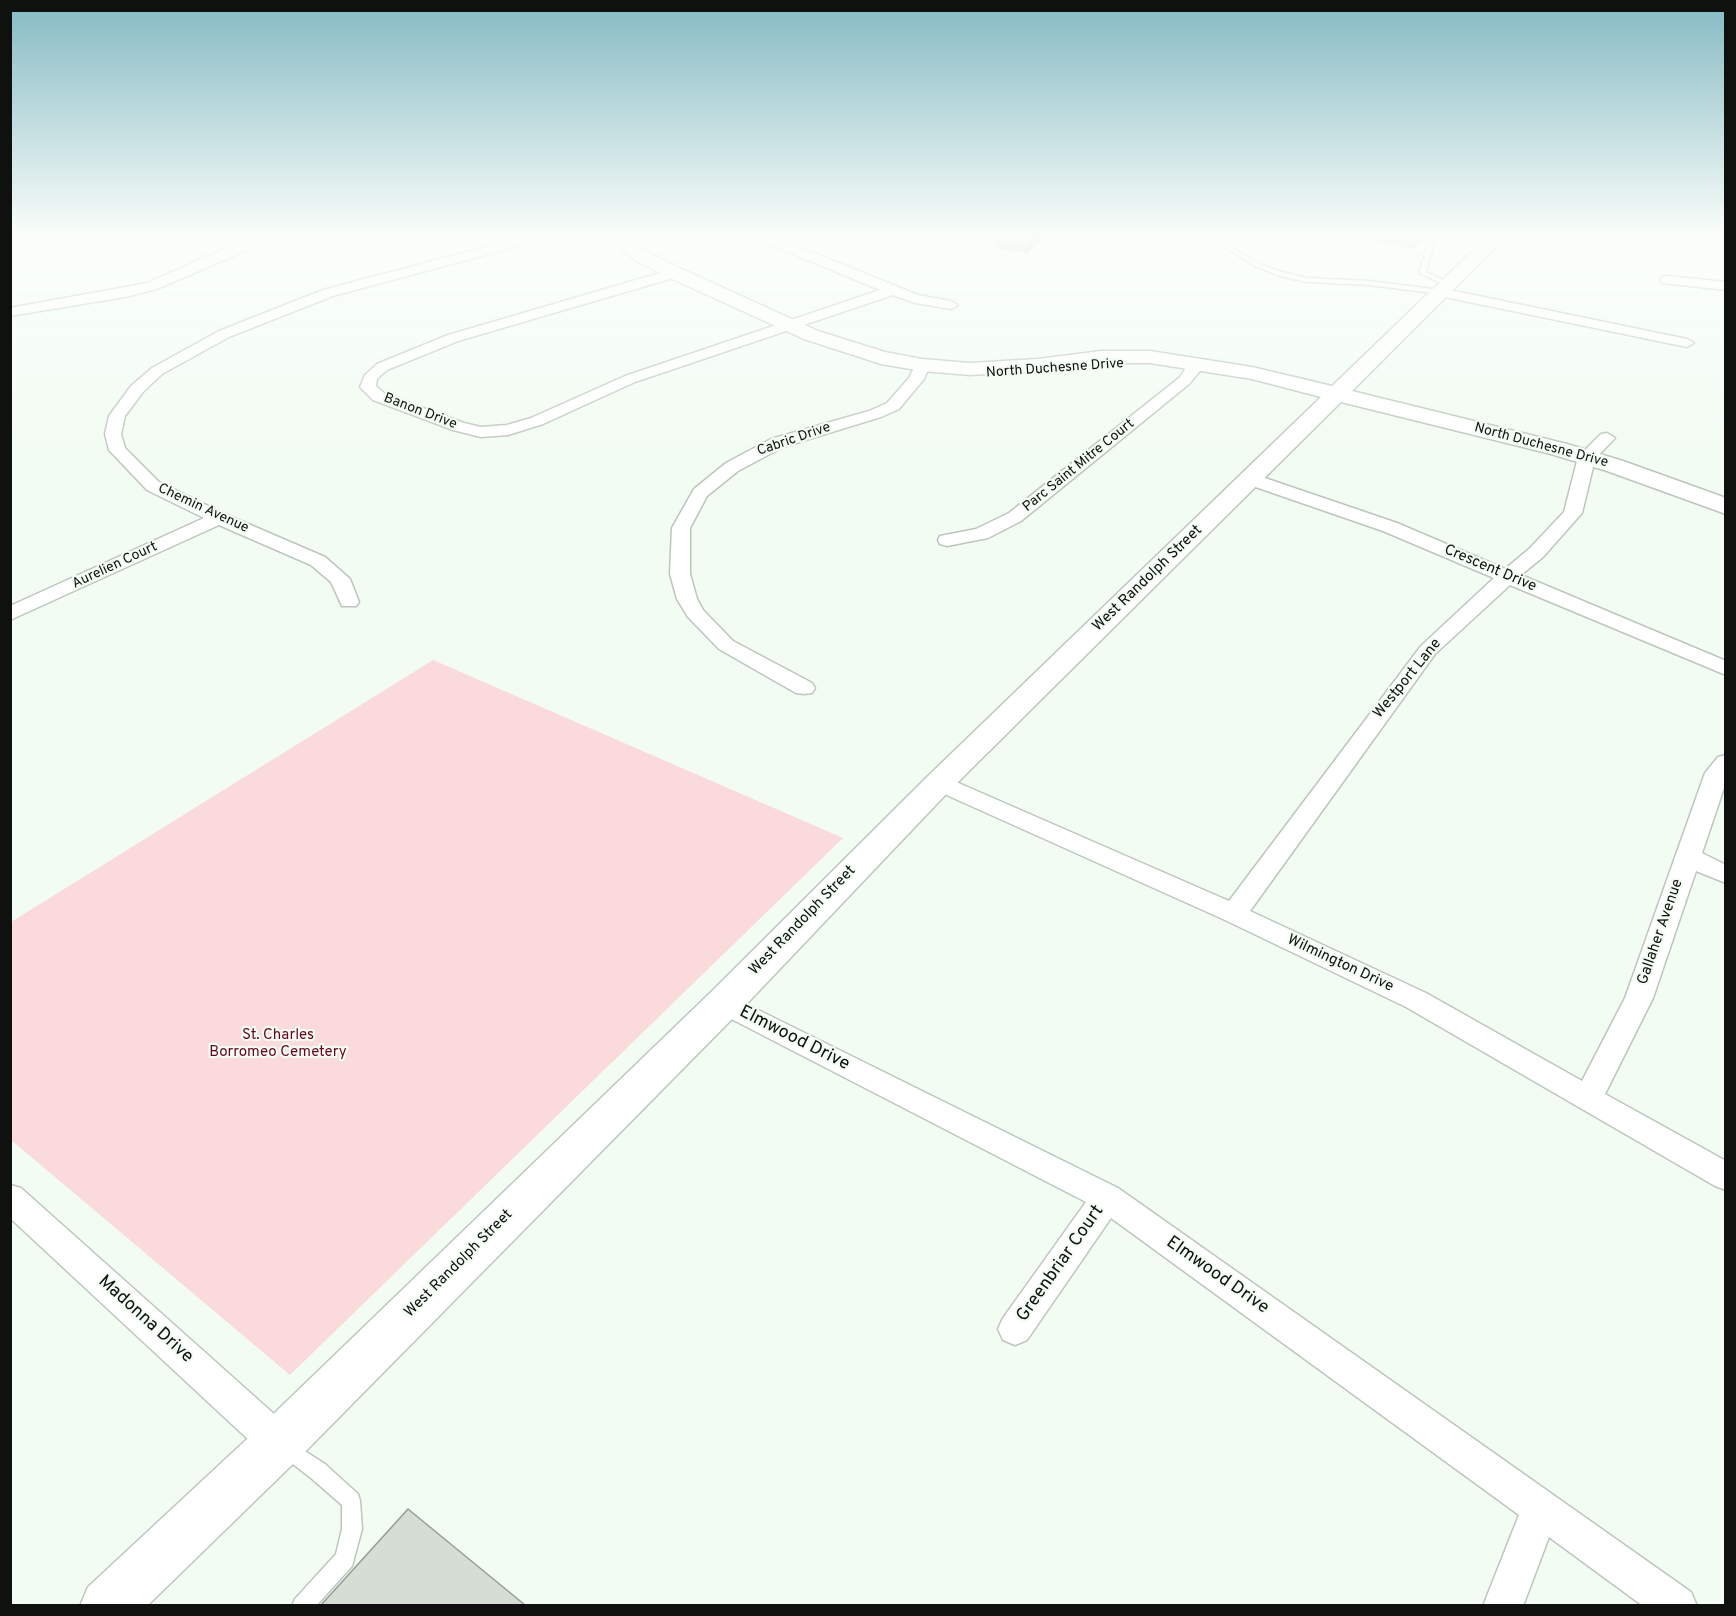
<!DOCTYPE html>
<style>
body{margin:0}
#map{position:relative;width:1736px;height:1616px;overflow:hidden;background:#f3fcf3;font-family:Overpass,sans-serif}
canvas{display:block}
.frame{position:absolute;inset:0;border:12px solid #0e110e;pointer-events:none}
</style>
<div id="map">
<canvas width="1736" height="1616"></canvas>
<div class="frame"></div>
</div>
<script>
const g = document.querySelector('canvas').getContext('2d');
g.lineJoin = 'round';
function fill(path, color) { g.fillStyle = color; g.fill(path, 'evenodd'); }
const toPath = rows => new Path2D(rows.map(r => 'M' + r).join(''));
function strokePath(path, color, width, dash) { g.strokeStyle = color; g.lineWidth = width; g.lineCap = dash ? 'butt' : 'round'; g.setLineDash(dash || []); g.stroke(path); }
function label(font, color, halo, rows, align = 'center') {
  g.font = font + ' Overpass,sans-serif'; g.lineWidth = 4.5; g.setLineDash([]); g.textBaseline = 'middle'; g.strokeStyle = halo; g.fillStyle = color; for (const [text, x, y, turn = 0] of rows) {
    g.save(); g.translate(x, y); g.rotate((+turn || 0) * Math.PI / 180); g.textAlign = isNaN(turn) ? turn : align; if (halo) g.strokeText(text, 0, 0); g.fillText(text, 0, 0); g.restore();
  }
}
const green = toPath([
 [433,660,843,838,290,1375,11,1140,11,922]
]);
const lane = toPath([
 [1206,236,1213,236,1259,264,1282,272,1307,278,1369,281,1440,290,1443,292,1440,294,1369,285,1307,282,1280,276,1255,266,1206,236],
 [1418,236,1425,236,1434,243,1426,272,1450,283,1450,285,1446,285,1419,273,1428,244,1418,236],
 [286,1439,325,1464,358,1494,360,1501,362,1529,352,1566,316,1606,292,1606,295,1599,336,1554,342,1529,342,1505,311,1478,280,1454,277,1448,280,1442,286,1439]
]);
const street = toPath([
 [260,236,280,236,157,289,125,297,10,316,10,308,147,283,244,240,260,236],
 [527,236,547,236,545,239,333,296,229,337,162,374,143,392,125,416,121,434,125,448,159,482,225,514,325,557,350,579,359,602,356,606,342,606,331,582,311,565,219,525,10,620,10,606,204,518,147,490,109,450,105,434,109,416,131,386,152,368,219,331,323,290,527,236],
 [755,236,772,236,918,295,951,301,958,305,951,309,915,303,893,295,635,382,543,424,508,435,481,437,453,430,373,400,360,387,365,375,377,364,448,335,670,270,680,270,682,273,680,276,458,341,387,370,377,379,376,386,385,394,464,423,481,427,507,425,531,418,625,376,880,290,757,239,755,236],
 [1667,276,1726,282,1726,290,1662,283,1660,280,1662,277,1667,276],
 [1440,288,1687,339,1694,343,1687,347,1435,295,1433,292,1435,289,1440,288],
 [1192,359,1200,364,1200,371,1189,384,1021,521,988,538,947,546,940,544,938,540,940,536,976,529,1009,513,1179,378,1184,371,1187,361,1192,359],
 [922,360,930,365,924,379,899,409,881,417,783,447,738,471,707,496,690,528,690,574,697,599,703,610,733,641,812,683,815,688,812,693,804,694,796,693,719,649,688,617,677,599,670,574,672,528,694,489,726,463,771,439,869,411,887,403,909,378,917,362,922,360],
 [1607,433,1615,438,1595,459,1582,513,1543,557,1521,575,1726,661,1726,675,1510,585,1435,654,1250,911,1426,993,1582,1081,1625,998,1705,773,1718,757,1726,755,1726,782,1702,853,1726,865,1726,883,1696,871,1653,998,1605,1094,1726,1161,1726,1190,1715,1186,1406,1007,1225,920,931,788,927,783,931,778,939,776,947,778,1229,901,1421,646,1494,578,1383,531,1244,483,1241,479,1244,475,1256,475,1397,523,1505,569,1529,549,1564,512,1578,457,1601,434,1607,433],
 [724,993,1118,1188,1691,1592,1697,1606,1643,1606,1549,1537,1523,1606,1483,1606,1519,1515,1111,1218,1027,1340,1015,1345,1003,1340,998,1329,1003,1318,1086,1202,714,1010,710,1003,714,996,724,993],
 [10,1185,21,1188,292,1430,297,1443,292,1456,279,1461,266,1456,10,1218,10,1185]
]);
const secondary = toPath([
 [611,236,629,236,649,253,682,269,818,331,885,352,922,359,970,363,1038,359,1101,351,1150,351,1252,367,1332,386,1488,236,1507,236,1352,391,1567,444,1623,461,1726,498,1726,514,1607,471,1551,454,1341,402,950,790,738,1013,297,1460,147,1606,80,1606,88,1587,261,1426,710,993,928,776,1321,397,1252,379,1150,363,1101,363,1038,371,970,375,922,371,881,364,804,339,668,277,637,261,621,249,611,236]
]);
const wall = toPath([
 [997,236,1046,236,1027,253,996,249],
 [1374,236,1421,236,1419,243,1413,249,1373,241]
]);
const shadedWall = toPath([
 [1028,236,1046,236,1027,253],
 [1417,236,1421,236,1419,243,1413,249]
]);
const building = toPath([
 [408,1509,525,1605,321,1605,408,1509]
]);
const farStreetnames = [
 ["North Duchesne Drive",1055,369,-4],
 ["Banon Drive",420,412,21],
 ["Cabric Drive",794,440,-19],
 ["North Duchesne Drive",1541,446,15],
 ["Parc Saint Mitre Court",1079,466,-39],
 ["Chemin Avenue",203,509,25],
 ["Aurelien Court",115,566,-25]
];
const streetNames = [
 ["Crescent Drive",1490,569,23],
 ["West Randolph Street",1148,579,-44],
 ["Westport Lane",1408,679,-51],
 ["West Randolph Street",803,921,-46],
 ["Gallaher Avenue",1661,932,-71],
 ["Wilmington Drive",1340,964,25],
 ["West Randolph Street",459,1264,-45]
];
const parkNames = [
 ["St. Charles",278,1036],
 ["Borromeo Cemetery",278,1053]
];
const nearStreetnames = [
 ["Elmwood Drive",794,1039,27],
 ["Greenbriar Court",1061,1264,-55],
 ["Elmwood Drive",1217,1276,35],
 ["Madonna Drive",145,1320,42]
];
fill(green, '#fadadb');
strokePath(lane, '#bdc6bd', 3);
strokePath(street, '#bdc6bd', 3);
strokePath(secondary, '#bdc6bd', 3);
fill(lane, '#fff');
fill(street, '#fff');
fill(secondary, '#fff');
fill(wall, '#b7beb7');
fill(shadedWall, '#959b95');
fill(building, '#d5ddd5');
strokePath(building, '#959b95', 1.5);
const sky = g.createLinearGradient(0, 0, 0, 462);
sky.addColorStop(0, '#84bac3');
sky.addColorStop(0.51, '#fafefa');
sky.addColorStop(1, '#fafefa00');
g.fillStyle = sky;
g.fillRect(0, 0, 1736, 462);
label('14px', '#0e110e', '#f3fcf3', farStreetnames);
label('15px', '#0e110e', '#f3fcf3', streetNames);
label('15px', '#67051e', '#f3fcf3', parkNames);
label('18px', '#0e110e', '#f3fcf3', nearStreetnames);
</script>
